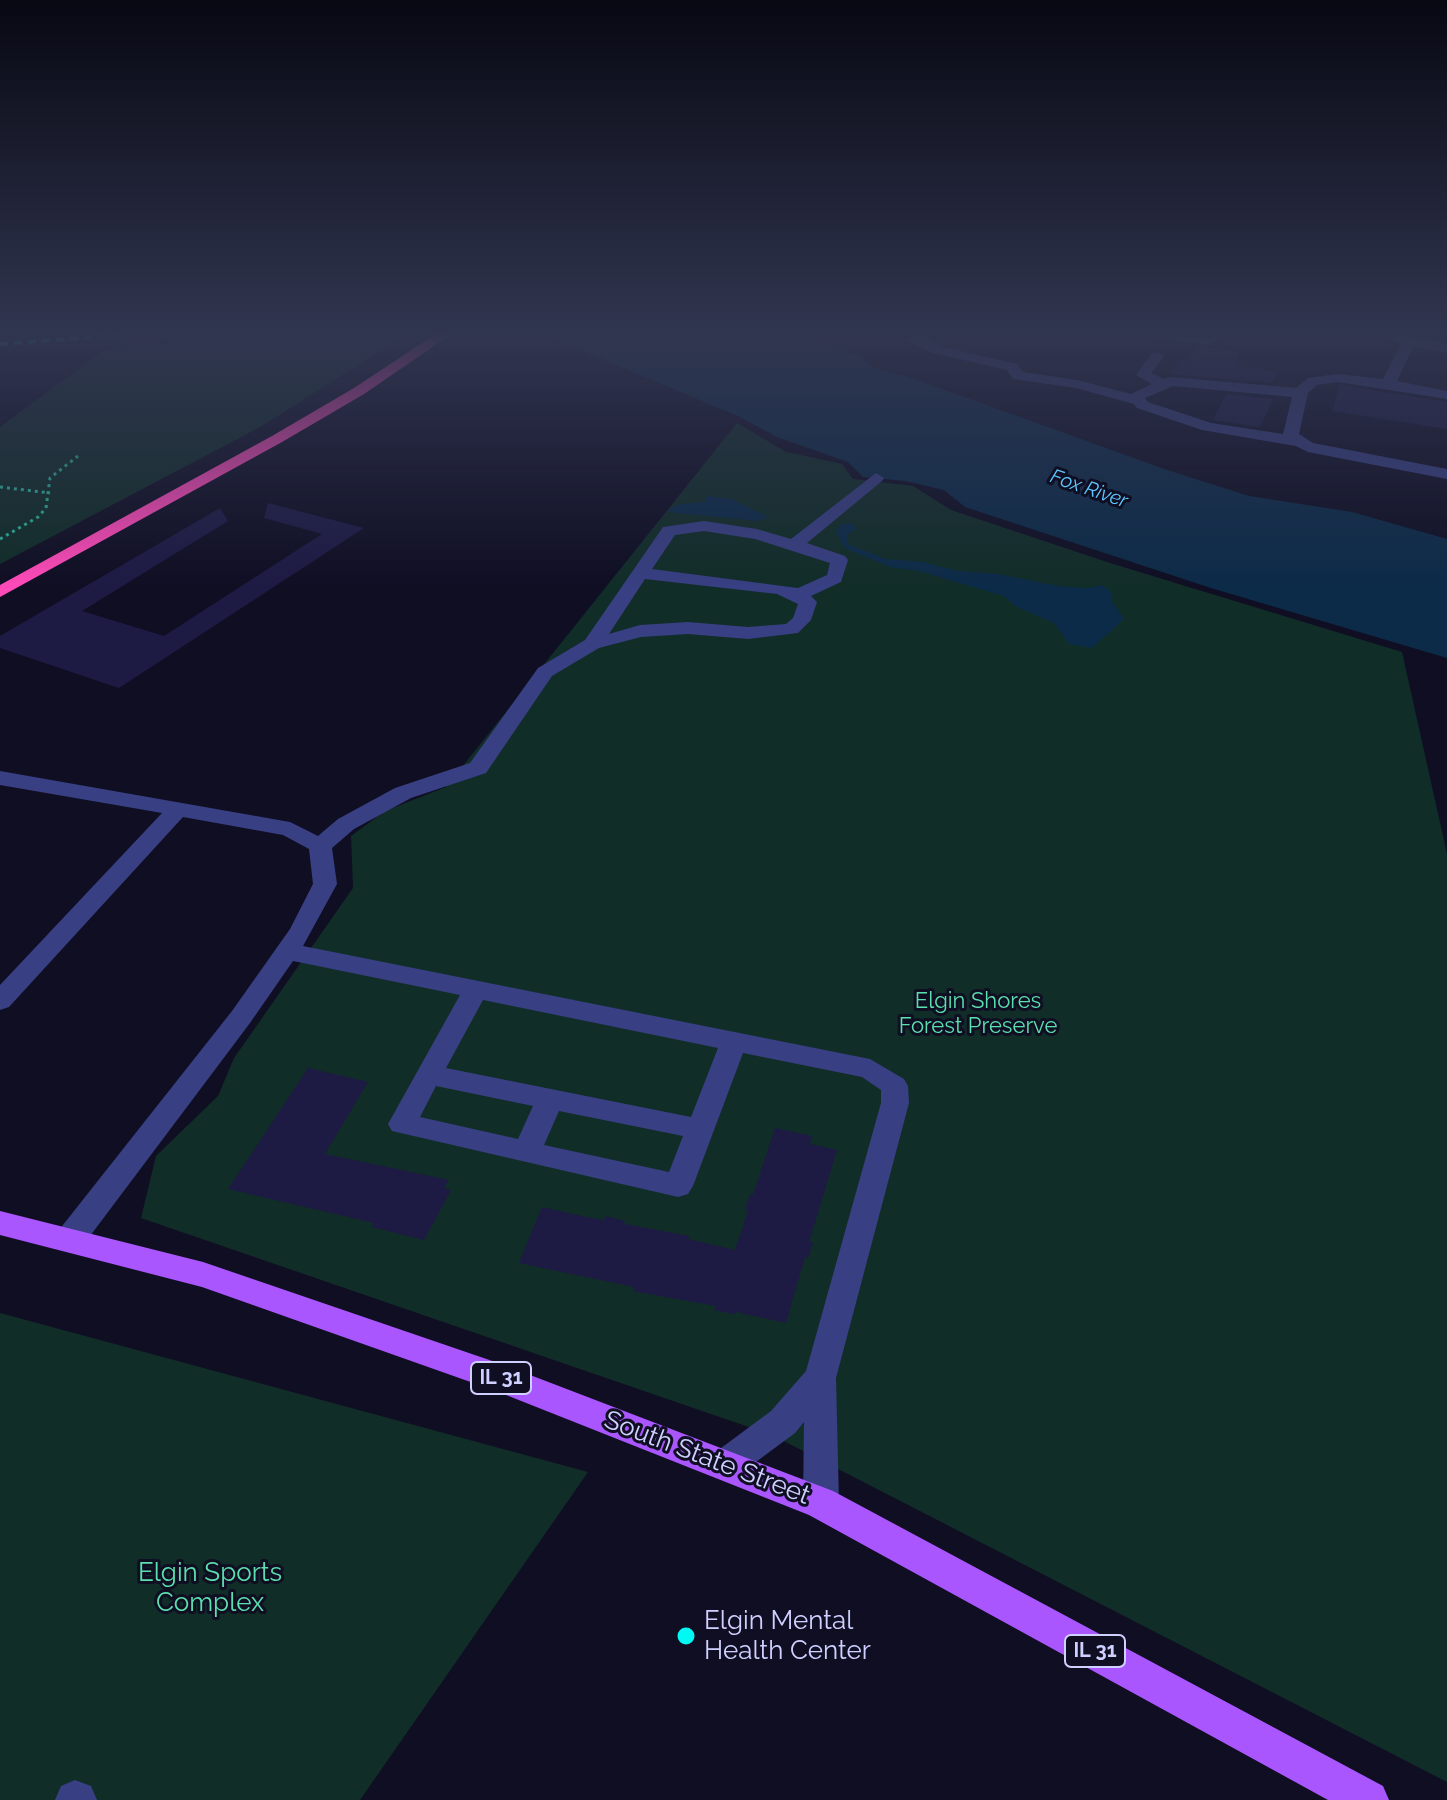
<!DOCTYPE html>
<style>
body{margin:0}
canvas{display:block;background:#0f0e23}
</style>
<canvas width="1447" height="1800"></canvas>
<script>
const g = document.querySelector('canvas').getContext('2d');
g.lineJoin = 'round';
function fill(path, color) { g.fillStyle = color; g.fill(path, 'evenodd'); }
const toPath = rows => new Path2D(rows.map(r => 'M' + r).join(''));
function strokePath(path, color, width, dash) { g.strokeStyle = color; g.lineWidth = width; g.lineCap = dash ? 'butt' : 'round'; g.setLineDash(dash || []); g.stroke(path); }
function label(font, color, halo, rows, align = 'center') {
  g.font = font + ' Raleway,sans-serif'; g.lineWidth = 6; g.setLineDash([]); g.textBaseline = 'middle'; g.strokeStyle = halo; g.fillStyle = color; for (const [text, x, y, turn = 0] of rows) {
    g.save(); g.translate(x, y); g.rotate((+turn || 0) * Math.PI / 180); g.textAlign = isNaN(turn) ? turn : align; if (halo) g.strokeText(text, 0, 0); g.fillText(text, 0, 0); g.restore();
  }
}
const green = toPath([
 [259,335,405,335,262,426,0,564,0,427,106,349],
 [737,423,786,452,842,464,853,479,913,486,951,510,1110,563,1402,652,1447,854,1447,1782,772,1435,141,1218,156,1156,218,1096,234,1058,353,888,351,836,385,811,446,787],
 [0,1313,588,1472,360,1800,0,1800]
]);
const water = toPath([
 [545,335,785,335,793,341,824,345,858,355,873,368,909,377,1164,469,1249,496,1352,512,1447,539,1447,658,1211,588,965,507,944,490,905,481,863,477,848,462,777,437,738,416],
 [707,496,732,499,768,517,758,521,669,512,668,509,681,504,705,502],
 [850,523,857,528,847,535,847,544,886,559,923,562,957,571,998,574,1058,586,1088,588,1102,585,1112,593,1111,600,1124,619,1092,648,1069,644,1054,623,1015,606,1004,596,919,571,890,567,845,548,836,532,841,524]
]);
const building = toPath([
 [1196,346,1232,350,1240,353,1235,365,1278,372,1272,383,1171,374,1179,361,1188,362],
 [1340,385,1447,402,1447,429,1332,411],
 [1226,394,1273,399,1260,427,1213,420],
 [268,503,364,528,119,688,0,648,0,636,220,508,228,521,82,611,164,636,322,534,264,518],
 [308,1068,368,1082,325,1154,449,1180,444,1188,451,1190,424,1240,372,1227,374,1223,228,1189],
 [775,1128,812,1136,810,1144,837,1150,809,1242,813,1242,808,1258,805,1257,786,1323,736,1312,735,1314,714,1310,716,1306,633,1291,634,1287,519,1263,542,1207,586,1217,604,1220,606,1216,625,1221,624,1224,689,1236,688,1239,735,1250,748,1211,745,1210,750,1194,753,1195]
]);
const path = toPath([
 [0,487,50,493],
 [0,539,38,517,46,508,50,478,78,456]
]);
const minor = toPath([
 [913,335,932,335,926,339,942,347,1017,364,1023,372,1077,380,1131,394,1152,384,1136,375,1152,353,1157,352,1164,356,1151,373,1164,379,1171,377,1296,388,1308,378,1338,374,1383,379,1401,344,1384,335,1403,335,1447,344,1447,352,1413,347,1397,381,1447,391,1447,399,1338,382,1317,385,1308,393,1299,434,1313,443,1447,469,1447,479,1308,452,1296,446,1202,430,1137,408,1134,404,1076,388,1013,379,1007,370,933,353,909,342,907,339,913,335],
 [1173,386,1292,397,1283,434,1211,423,1148,402,1145,398,1173,386],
 [1154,335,1207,337,1225,335,1210,345,1161,339,1154,335],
 [876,473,884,478,882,481,807,543,845,556,848,560,841,582,811,596,817,602,811,620,798,633,748,639,688,634,641,637,599,648,552,676,486,773,411,798,354,829,332,848,337,884,303,946,870,1059,904,1079,908,1086,909,1103,836,1378,839,1503,833,1515,821,1520,809,1515,803,1503,804,1422,795,1433,737,1476,725,1481,713,1476,708,1465,713,1454,771,1411,806,1371,881,1103,881,1090,862,1077,743,1053,693,1186,688,1194,678,1197,392,1131,388,1124,460,995,293,961,250,1023,81,1248,70,1251,59,1248,55,1239,59,1230,232,1011,290,929,313,884,309,849,283,835,183,817,9,1007,0,1010,0,985,162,813,0,785,0,771,290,822,318,836,338,819,395,788,470,763,538,668,585,640,663,527,704,521,757,529,791,539,876,473],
 [704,531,755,539,830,563,827,575,798,588,652,569,675,535,704,531],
 [645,579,777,594,798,604,793,618,786,624,748,627,688,622,640,625,609,634,645,579],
 [483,1000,718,1048,691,1117,446,1068,483,1000],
 [436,1086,533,1106,518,1139,420,1117,436,1086],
 [559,1111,683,1136,669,1172,544,1145,559,1111],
 [75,1780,91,1786,97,1800,55,1800,61,1786,75,1780]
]);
const major = toPath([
 [0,1211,203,1262,504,1365,833,1491,1383,1786,1389,1800,1328,1800,809,1515,496,1391,202,1287,0,1235,0,1211]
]);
const highway = toPath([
 [434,335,450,335,364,394,282,442,0,597,0,585,272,436,354,388,434,335]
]);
const rail = toPath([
 [0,344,120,335]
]);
const markers = [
 [686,1636,10,"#00faf3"]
];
const farWaternames = [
 ["Fox River",1089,489,19]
];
const shields = [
 [501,1378,60],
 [1095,1651,60]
];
const shieldNames = [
 ["IL 31",501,1378],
 ["IL 31",1095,1651]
];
const parkNames = [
 ["Elgin Shores",978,1001],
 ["Forest Preserve",978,1026]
];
const nearStreetnames = [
 ["South State Street",707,1458,21]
];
const nearParknames = [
 ["Elgin Sports",210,1573],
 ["Complex",210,1603]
];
const nearPoinames = [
 ["Elgin Mental",704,1621],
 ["Health Center",704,1651]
];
fill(green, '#112d28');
fill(water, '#0c2b48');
fill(building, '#1d1a44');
strokePath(path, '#2eb49b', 3, [3, 4]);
fill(minor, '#383f82');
fill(major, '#aa56ff');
fill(highway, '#ff4ab8');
strokePath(rail, '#00faf3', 4, [8, 6]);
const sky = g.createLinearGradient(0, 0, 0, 587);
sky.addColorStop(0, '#080813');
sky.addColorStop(0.57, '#313650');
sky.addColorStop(1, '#31365000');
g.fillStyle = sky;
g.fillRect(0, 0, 1447, 587);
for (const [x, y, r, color] of markers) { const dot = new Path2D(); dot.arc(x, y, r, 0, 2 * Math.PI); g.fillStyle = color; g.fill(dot); strokePath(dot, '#0f0e23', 3); }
label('italic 20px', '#5dc9ff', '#0f0e23', farWaternames);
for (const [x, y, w] of shields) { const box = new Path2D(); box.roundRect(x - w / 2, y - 16, w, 32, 6); g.fillStyle = '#0f0e23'; g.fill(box); strokePath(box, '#cfd0ff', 2); }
label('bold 20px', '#cfd0ff', null, shieldNames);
label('22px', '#5bdfad', '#0f0e23', parkNames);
label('26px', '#cfd0ff', '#0f0e23', nearStreetnames);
label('26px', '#5bdfad', '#0f0e23', nearParknames);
label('26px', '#cfd0ff', '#0f0e23', nearPoinames, 'left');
</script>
